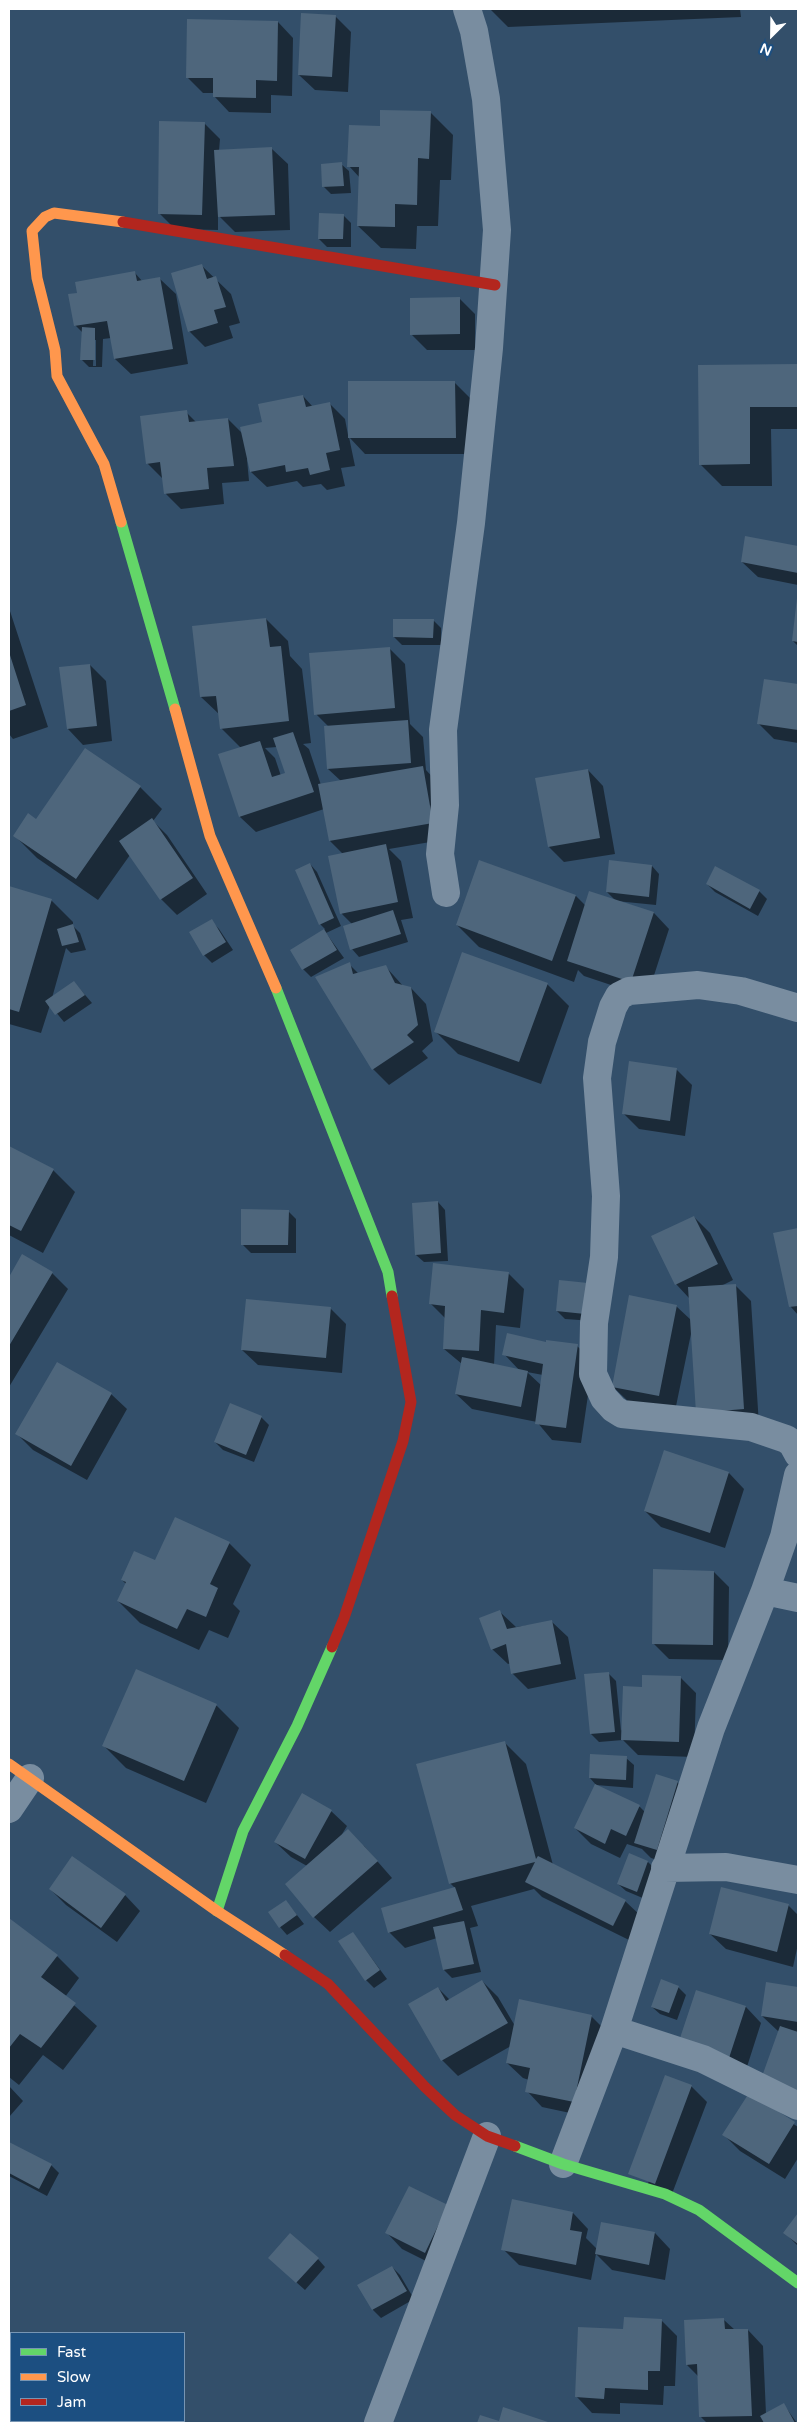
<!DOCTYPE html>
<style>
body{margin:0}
#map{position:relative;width:807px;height:2432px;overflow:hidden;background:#334f6a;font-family:"Varela Round",sans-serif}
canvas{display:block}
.frame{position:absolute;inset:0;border:10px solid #fff;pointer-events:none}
.legend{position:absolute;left:10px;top:2332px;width:175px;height:90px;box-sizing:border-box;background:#1c4f81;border:1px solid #7795b3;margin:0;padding:6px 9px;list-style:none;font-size:15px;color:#fff}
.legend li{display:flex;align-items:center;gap:10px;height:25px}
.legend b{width:25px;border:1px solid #7795b3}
.north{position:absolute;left:747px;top:10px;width:50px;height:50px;-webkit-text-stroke:4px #1c4f81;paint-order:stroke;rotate:203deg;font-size:14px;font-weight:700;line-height:20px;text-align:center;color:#fff}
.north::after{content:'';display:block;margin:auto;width:18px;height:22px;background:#fff;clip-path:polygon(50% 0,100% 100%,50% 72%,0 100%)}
</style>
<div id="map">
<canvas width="807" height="2432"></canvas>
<div class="frame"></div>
<ul class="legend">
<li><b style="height:6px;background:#63d668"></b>Fast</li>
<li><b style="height:6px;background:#ff974d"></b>Slow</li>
<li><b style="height:6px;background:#b3261e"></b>Jam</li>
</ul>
<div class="north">N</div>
</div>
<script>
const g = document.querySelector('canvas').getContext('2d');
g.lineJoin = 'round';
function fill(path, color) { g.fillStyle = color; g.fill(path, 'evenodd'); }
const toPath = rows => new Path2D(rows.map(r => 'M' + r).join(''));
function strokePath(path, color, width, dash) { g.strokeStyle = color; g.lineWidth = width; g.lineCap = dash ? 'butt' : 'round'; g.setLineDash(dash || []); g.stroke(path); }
const shadow = toPath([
 [490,9,740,9,741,17,508,27],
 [335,16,351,32,348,92,315,90,299,75],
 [278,22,293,38,292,96,271,95,271,113,229,112,214,96,214,93,203,93,187,77],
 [431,113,453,135,451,180,440,180,438,226,417,226,416,249,381,248,358,226,360,178,349,166,381,127],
 [204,123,220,139,219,151,272,149,288,164,290,230,235,232,218,215,218,230,175,229,159,213],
 [341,164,349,171,351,193,331,194,323,186],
 [343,215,351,223,351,247,327,247,319,239],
 [201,265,231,294,240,323,229,326,233,338,205,347,189,331],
 [135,273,143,282,160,279,176,294,188,364,131,374,115,359,111,338,103,339,102,367,89,367,81,359,83,333,75,325,79,294],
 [94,340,96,340,96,366,93,366],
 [460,299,475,314,475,350,427,350,411,334],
 [700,366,798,366,798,429,771,429,772,486,722,486,700,464],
 [454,382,470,398,471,454,365,454,349,437,355,466,341,468,345,486,327,490,321,484,303,487,297,481,267,487,251,472,248,459,247,459,249,481,222,483,224,504,181,509,166,494,163,479,147,463,186,412,197,423,228,419,243,434,264,423,303,396,313,407,329,403,345,419,348,435],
 [746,538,798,547,798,585,758,577,742,562],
 [798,598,798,646,793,641],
 [9,608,48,727,13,739,9,734],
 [266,619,288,641,290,656,302,669,311,743,303,744,309,749,321,785,341,781,328,769,329,727,316,714,389,648,405,664,410,724,423,737,426,770,438,783,448,839,389,849,401,861,413,918,401,920,408,942,359,957,352,949,352,924,342,914,329,857,343,854,330,841,324,809,256,832,240,817,241,748,221,728,220,715,201,697],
 [277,747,286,774,281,776,275,758,265,748],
 [433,620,441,628,441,645,402,645,394,637],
 [90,665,106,681,112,741,83,745,68,729],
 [765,680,798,685,798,743,774,739,758,723],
 [588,770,603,786,615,854,564,862,549,847],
 [140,787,162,809,153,821,167,835,207,894,177,915,161,899,130,855,98,900,37,858,15,836,36,820],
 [480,861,576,896,586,906,616,901,607,892,652,866,659,874,656,905,616,901,654,913,669,929,647,997,584,976,578,970,574,982,479,947,457,925],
 [310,864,317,872,341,926,326,933,344,958,311,977,303,969,292,950,325,929,320,924],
 [707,884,759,891,767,899,758,916,715,892],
 [9,888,51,900,73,922,73,926,80,933,86,950,71,953,66,948,52,998,74,982,92,1003,64,1022,50,1005,41,1033,9,1024],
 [211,921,219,929,233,950,212,963,204,955],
 [349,964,359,974,386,967,404,987,411,988,426,1004,433,1041,422,1051,428,1058,389,1085,373,1069,317,978],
 [547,984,569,1006,541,1084,458,1054,436,1032],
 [676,1069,692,1085,685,1136,639,1129,623,1113],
 [9,1147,53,1170,75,1192,43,1253,9,1235],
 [438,1202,445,1210,448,1261,424,1262,416,1255],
 [288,1211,296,1219,296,1253,251,1253,243,1245],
 [694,1217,710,1233,733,1280,721,1286,735,1285,751,1301,759,1425,713,1428,692,1329,675,1411,629,1402,613,1387,676,1306,691,1320,689,1298,676,1284],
 [798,1229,798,1315,791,1307,775,1234],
 [23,1256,52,1273,68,1289,9,1387,9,1280],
 [508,1273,524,1289,520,1328,496,1325,494,1365,520,1371,504,1354,547,1344,577,1346,593,1361,581,1443,552,1440,537,1422,472,1409,456,1394,462,1364,444,1349,446,1319,430,1303],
 [527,1372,543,1375,542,1386],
 [560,1282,593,1321,565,1319,557,1311],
 [330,1308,346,1324,342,1373,258,1365,242,1350],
 [111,1394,127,1409,87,1480,33,1450,17,1434],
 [261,1417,269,1425,254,1462,223,1450,215,1442],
 [729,1473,744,1489,725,1548,661,1527,645,1511],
 [229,1543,251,1565,233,1604,240,1611,228,1638,209,1630,199,1650,140,1623,118,1601,126,1584,122,1580,155,1562],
 [714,1572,729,1587,728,1660,669,1659,653,1643],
 [500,1612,516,1627,552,1622,568,1637,576,1679,528,1689,512,1673,511,1663,508,1664,492,1649],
 [136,1671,217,1706,239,1728,206,1803,126,1768,104,1746],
 [608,1673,616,1681,621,1731,643,1688,681,1678,696,1693,694,1757,638,1755,623,1740,599,1742,591,1734],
 [504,1742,526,1764,553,1865,625,1901,641,1916,629,1940,542,1897,534,1889,471,1906,478,1926,470,1928,481,1972,452,1978,444,1970,437,1938,405,1948,389,1932,455,1888,450,1883],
 [626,1758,634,1765,633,1788,596,1785,590,1778],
 [677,1782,693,1798,673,1865,651,1858,642,1849,627,1844,620,1858,591,1844,575,1828,596,1786,640,1807,645,1812],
 [331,1811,347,1826,341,1836,364,1846,392,1878,330,1932,314,1917,307,1866,291,1857,275,1842],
 [648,1862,656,1870,645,1899,626,1891,618,1884],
 [50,1889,125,1895,140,1911,117,1942,66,1905],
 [286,1901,304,1924,287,1935,280,1927],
 [788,1905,798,1915,798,1944,793,1967,726,1949,710,1934],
 [9,1920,57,1956,79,1978,65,1997,97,2026,63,2070,43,2055,19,2085,9,2077],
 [353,1933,387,1979,374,1988,366,1980],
 [482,1981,498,1997,515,2026,591,2016,607,2032,589,2117,542,2107,527,2091,529,2080,523,2078,507,2063,511,2046,458,2076,442,2060,410,2004,438,1988,450,2000],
 [767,1984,798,1988,798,2105,779,2032,762,2016],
 [678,1987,686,1995,677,2020,660,2014,652,2007],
 [697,1991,746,2007,761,2023,745,2073,696,2057],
 [9,2086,23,2101,9,2117],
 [691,2086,707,2102,670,2199,645,2190],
 [749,2095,798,2127,798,2158,785,2179,740,2151,724,2135],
 [9,2143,51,2165,59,2173,47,2196,9,2176],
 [513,2201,573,2213,588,2229,586,2238,597,2249,655,2233,670,2249,665,2280,612,2270,596,2254,591,2280,519,2265,503,2249],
 [447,2206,440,2268,402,2249,387,2233],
 [798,2215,798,2246,785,2233],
 [318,2259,325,2267,305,2290,277,2265],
 [392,2267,400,2275,414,2299,381,2318,373,2310,359,2286],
 [661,2320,677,2336,675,2386,664,2386,663,2405,620,2403,620,2414,592,2413,577,2397,624,2331],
 [724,2320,735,2330,748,2330,763,2346,766,2414,784,2405,797,2423,707,2423,701,2417,699,2377,687,2365],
 [504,2409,549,2423,479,2423,481,2417,500,2423]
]);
const building = toPath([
 [301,13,336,15,332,77,298,75],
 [187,19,278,21,277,81,256,80,256,98,213,97,213,78,186,78],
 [380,110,431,111,429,159,418,158,417,205,395,204,395,227,357,226,359,167,347,167,349,125,380,126],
 [159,121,205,122,202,215,158,214],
 [272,147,275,215,218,217,214,150],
 [342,162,344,186,322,187,321,164],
 [319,213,344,214,343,239,318,239],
 [202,264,207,279,216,276,226,307,214,310,218,323,188,332,171,273],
 [135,271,137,281,160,277,173,349,114,359,107,321,74,326,68,294,77,293,75,282],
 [460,297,460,334,410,335,410,298],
 [82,327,95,328,95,360,80,360],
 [798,364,798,407,750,407,750,464,699,465,698,365],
 [348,381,455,381,456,438,348,438],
 [303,395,306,407,330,402,340,450,326,453,330,470,310,475,308,468,286,472,285,465,250,472,240,427,262,422,258,404],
 [187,410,189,422,228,418,234,466,207,468,209,489,164,494,160,462,146,464,140,416],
 [745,536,798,546,798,573,741,562],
 [797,598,798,598,798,642,792,641],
 [266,618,270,647,281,646,289,721,220,729,216,696,200,697,192,626],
 [393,619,434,619,433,638,393,637],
 [390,647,395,708,314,715,309,653],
 [9,652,26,705,9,711],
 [90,664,97,726,67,729,59,667],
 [764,679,798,684,798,730,757,724],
 [408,720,411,763,327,769,324,726],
 [293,732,314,792,239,817,218,754,260,741,272,777,285,773,273,738],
 [85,748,141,786,76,879,13,836,28,813,36,819],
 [423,766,433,823,329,841,318,784],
 [588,769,600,838,548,847,535,778],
 [152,818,193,878,160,900,119,841],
 [386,844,398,902,340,914,328,856],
 [479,860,576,895,552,961,456,925],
 [609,860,652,865,649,897,606,892],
 [310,863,334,918,319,925,295,870],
 [715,866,760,890,750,909,706,884],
 [9,886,52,899,19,1012,9,1009],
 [589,891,654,912,631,982,567,961],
 [393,910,401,934,350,950,343,926],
 [212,919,226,942,203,956,189,932],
 [73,924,79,942,62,946,57,929],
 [324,929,337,950,302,970,290,950],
 [462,952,548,983,519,1062,434,1032],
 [350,962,353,974,386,965,395,983,411,987,418,1025,407,1035,414,1042,372,1070,315,977],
 [74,981,85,995,55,1015,45,1001],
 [629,1061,677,1068,670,1121,622,1114],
 [9,1146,54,1169,21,1231,9,1225],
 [438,1201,441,1253,415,1255,412,1203],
 [241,1209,289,1210,288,1245,241,1245],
 [694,1216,718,1264,675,1285,651,1236],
 [798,1228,798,1306,789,1307,773,1233],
 [22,1254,53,1272,9,1346,9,1277],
 [433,1263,509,1272,504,1313,481,1310,479,1351,443,1349,445,1306,429,1304],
 [559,1280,588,1283,585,1314,556,1311],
 [736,1284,744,1409,696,1413,688,1287],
 [629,1295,677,1305,659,1396,612,1387],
 [246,1299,331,1307,326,1358,241,1350],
 [507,1333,546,1342,546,1340,578,1344,566,1428,535,1424,543,1364,502,1355],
 [462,1357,528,1371,521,1407,455,1394],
 [57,1362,112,1393,71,1466,15,1434],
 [230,1403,262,1416,246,1455,214,1442],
 [664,1450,729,1472,710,1533,644,1511],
 [175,1517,230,1542,210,1584,218,1588,206,1617,187,1609,177,1629,117,1601,126,1582,121,1580,134,1551,155,1560],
 [653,1569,714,1571,713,1645,652,1644],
 [500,1610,507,1629,552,1620,561,1664,511,1674,506,1644,491,1650,479,1618],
 [136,1669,217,1704,184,1781,102,1746],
 [609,1672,615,1732,590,1734,584,1674],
 [642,1675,681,1676,679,1742,621,1740,623,1686,642,1687],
 [505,1741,536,1859,538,1856,626,1900,613,1926,525,1882,535,1862,449,1884,416,1764],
 [590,1754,627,1756,626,1780,589,1778],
 [656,1774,678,1781,657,1850,634,1843],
 [595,1784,640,1805,626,1836,611,1829,605,1844,574,1828],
 [302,1793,332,1810,305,1859,274,1842],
 [348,1829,378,1861,313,1918,285,1884],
 [629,1853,648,1861,637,1892,617,1884],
 [72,1856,126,1894,101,1928,49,1889],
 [455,1887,463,1910,388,1933,381,1908],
 [721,1887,789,1904,777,1952,709,1934],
 [286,1900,297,1915,279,1928,268,1912],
 [9,1918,58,1955,41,1977,76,2003,41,2048,20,2034,9,2048],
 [464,1921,474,1964,443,1970,433,1927],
 [353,1932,380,1970,365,1981,338,1941],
 [661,1979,679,1986,669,2013,651,2007],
 [482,1980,508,2023,441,2061,408,2004,438,1987,446,2001],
 [766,1982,798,1987,798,2022,761,2016],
 [696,1990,746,2006,729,2058,679,2041],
 [519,1999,592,2015,574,2102,525,2092,530,2068,506,2063],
 [780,2026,798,2032,798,2095,760,2082],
 [665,2075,692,2085,655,2184,628,2174],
 [749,2093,795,2122,769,2164,722,2135],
 [9,2142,52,2164,39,2189,9,2173],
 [409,2186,448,2205,425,2253,385,2233],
 [512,2199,573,2212,570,2230,582,2232,576,2265,501,2250],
 [798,2213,798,2244,783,2233],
 [601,2222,655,2232,649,2265,595,2254],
 [290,2233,319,2258,296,2283,268,2258],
 [392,2266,407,2291,372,2310,357,2285],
 [624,2317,662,2319,660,2371,648,2371,648,2390,605,2388,604,2399,575,2397,578,2327,623,2329],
 [724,2318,725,2329,748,2329,752,2416,699,2417,697,2364,686,2365,684,2320],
 [784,2403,795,2423,764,2423,760,2416],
 [503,2407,551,2423,477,2423,480,2415,499,2421]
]);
const street = toPath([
 [446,893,440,854,445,805,443,730,471,523,489,348,497,230,486,99,474,31,467,9],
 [798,1008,741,991,698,985,629,991,619,996,613,1007,602,1042,597,1078,606,1196,604,1257,594,1323,593,1374,604,1398,614,1409,622,1414,751,1427,786,1439,792,1443,798,1454],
 [765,1591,798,1598],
 [9,1809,30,1778],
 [665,1868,726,1867,798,1880],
 [614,2030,703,2059,798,2106],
 [563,2164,614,2030,711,1728,765,1591,784,1537,798,1475],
 [378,2423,487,2136]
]);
const fast = toPath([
 [121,522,175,709],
 [276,988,388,1272,392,1296],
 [217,1911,243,1831,297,1726,332,1647],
 [515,2146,563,2164,665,2194,699,2210,798,2283]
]);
const slow = toPath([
 [121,522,104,464,57,376,55,350,37,278,32,231,45,217,54,213,123,222],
 [175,709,210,836,276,988],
 [9,1764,217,1911,285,1955]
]);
const jam = toPath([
 [123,222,495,285],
 [332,1647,344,1618,403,1441,411,1402,392,1296],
 [285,1955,328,1984,425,2087,455,2115,487,2136,515,2146]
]);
fill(shadow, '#0007');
fill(building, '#4e667c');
strokePath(street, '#798da0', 28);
strokePath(fast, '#63d668', 11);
strokePath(slow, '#ff974d', 11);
strokePath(jam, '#b3261e', 11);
</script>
